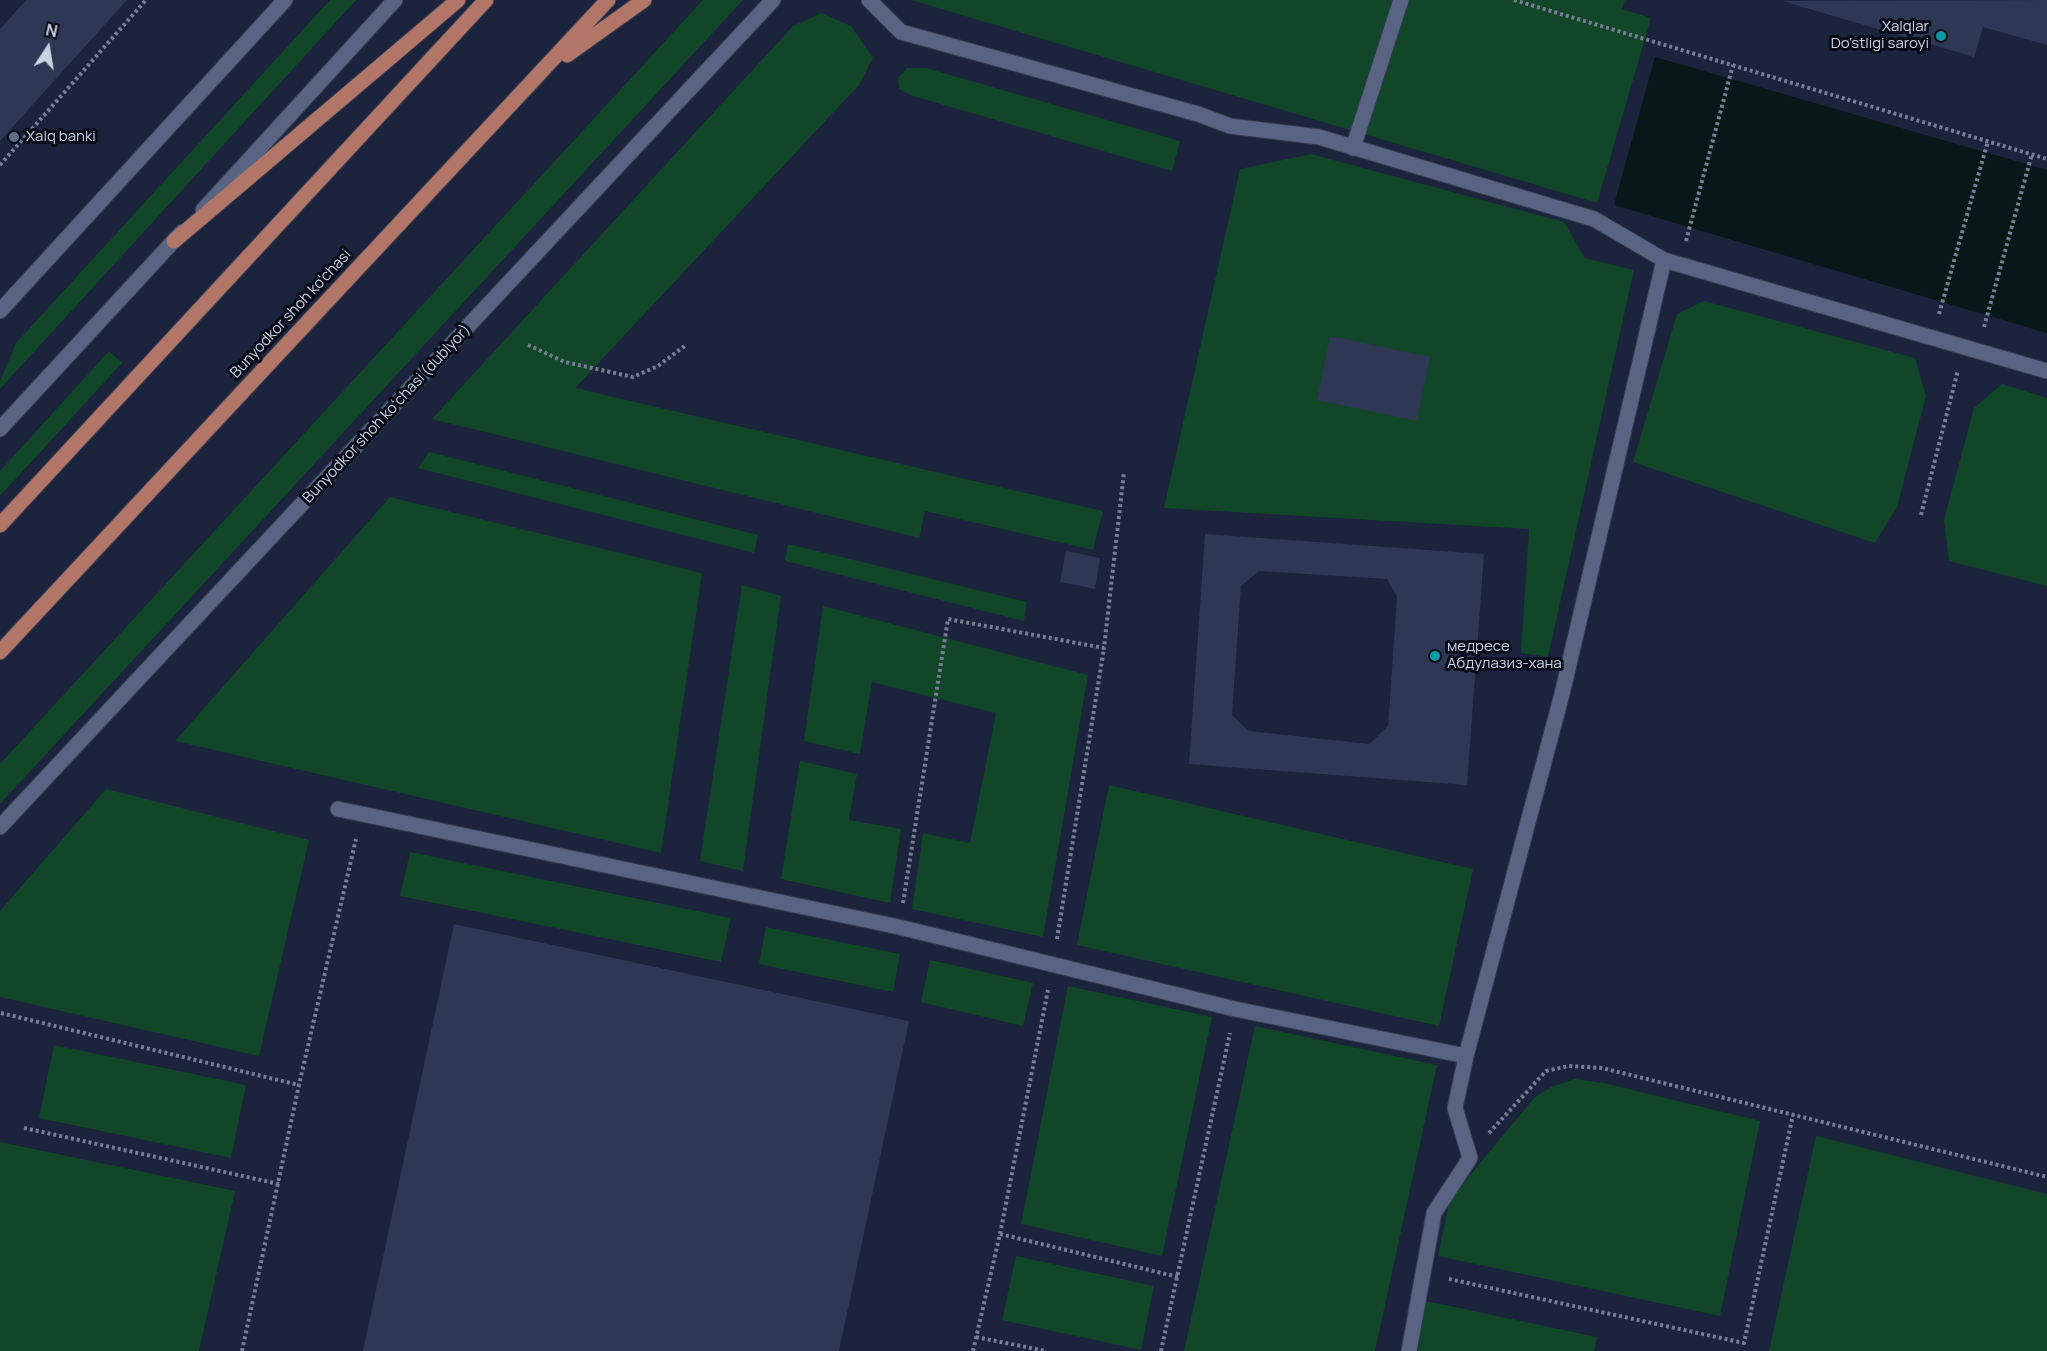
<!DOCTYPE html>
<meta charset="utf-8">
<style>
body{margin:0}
#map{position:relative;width:2047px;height:1351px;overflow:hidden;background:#1b233d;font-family:Manrope,sans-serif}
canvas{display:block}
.north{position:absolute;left:18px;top:18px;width:60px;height:60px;-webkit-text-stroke:4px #090d19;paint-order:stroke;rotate:12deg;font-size:16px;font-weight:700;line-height:24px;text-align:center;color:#cbd2e3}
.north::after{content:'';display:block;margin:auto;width:21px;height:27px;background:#cbd2e3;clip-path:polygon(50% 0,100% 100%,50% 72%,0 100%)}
</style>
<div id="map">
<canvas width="2047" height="1351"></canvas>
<div class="north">N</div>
</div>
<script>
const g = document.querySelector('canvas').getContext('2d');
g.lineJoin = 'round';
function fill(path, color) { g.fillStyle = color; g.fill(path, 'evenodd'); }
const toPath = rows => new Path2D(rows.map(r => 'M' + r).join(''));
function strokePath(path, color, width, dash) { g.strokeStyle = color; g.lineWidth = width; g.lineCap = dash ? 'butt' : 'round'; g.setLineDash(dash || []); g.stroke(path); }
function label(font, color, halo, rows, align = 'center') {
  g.font = font + ' Manrope,sans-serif'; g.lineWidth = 6; g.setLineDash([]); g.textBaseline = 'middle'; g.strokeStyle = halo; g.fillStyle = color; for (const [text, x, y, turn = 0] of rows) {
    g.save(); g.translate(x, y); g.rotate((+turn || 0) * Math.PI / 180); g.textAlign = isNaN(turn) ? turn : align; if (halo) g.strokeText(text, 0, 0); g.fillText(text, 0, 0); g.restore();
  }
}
const green = toPath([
 [330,0,356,0,0,389,0,381,16,343],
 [703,0,743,0,0,804,0,764],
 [911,0,1625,0,1622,9,1651,18,1597,203],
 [821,13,851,26,873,58,859,85,575,388,1103,511,1093,550,925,511,919,538,432,419,793,26],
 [907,68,926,68,1180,141,1172,171,913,96,899,89,898,78],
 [1311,154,1564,222,1585,258,1634,270,1548,657,1521,653,1529,529,1164,508,1240,169],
 [1704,301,1915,358,1926,396,1897,507,1875,543,1633,462,1677,314],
 [109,351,122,363,0,496,0,471],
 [2002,384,2047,398,2047,586,1949,561,1944,520,1974,408],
 [429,452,758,535,754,553,418,468],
 [390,497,702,573,661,853,175,741],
 [788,544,1027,602,1024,621,785,561],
 [742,585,781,596,743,871,700,861],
 [823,606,1088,675,1043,937,912,909,923,833,970,843,996,713,872,682,860,754,804,741],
 [800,761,857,774,849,820,901,829,890,903,781,879],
 [1109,785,1473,869,1439,1026,1077,945],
 [106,789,309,840,259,1056,0,997,0,911],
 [410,852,731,918,721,962,400,896],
 [766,927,900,954,893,992,759,964],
 [930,960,1033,983,1023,1026,921,1002],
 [1068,986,1212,1017,1162,1256,1021,1224],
 [1255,1026,1437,1065,1375,1351,1184,1351],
 [54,1045,246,1085,231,1158,39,1118],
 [1575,1079,1604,1083,1760,1121,1720,1316,1438,1256,1450,1199,1535,1097,1551,1087],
 [1816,1136,2047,1194,2047,1351,1769,1351],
 [0,1142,235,1191,199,1351,0,1351],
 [1016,1256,1154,1286,1141,1350,1002,1320],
 [1426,1301,1597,1337,1594,1351,1418,1351]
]);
const water = toPath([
 [1655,57,2047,170,2047,333,1614,205]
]);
const building = toPath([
 [26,0,127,0,0,141,0,29],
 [2047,0,2047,45,1983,27,1974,57,1782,1],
 [1330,336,1430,357,1417,421,1317,400],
 [1205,534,1484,554,1467,785,1189,764],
 [1259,571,1387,579,1397,597,1388,726,1369,744,1249,731,1232,715,1241,586],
 [1066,551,1100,558,1095,589,1060,582],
 [454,924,909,1021,839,1351,363,1351]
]);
const path = toPath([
 [1514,0,2047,159],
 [0,165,146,0],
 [1686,241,1733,65],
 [1939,314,1988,141],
 [1984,327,2032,154],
 [528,345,565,362,633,377,658,366,686,345],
 [1921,515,1958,370],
 [903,903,948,619,1104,648,1124,472],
 [1057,939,1104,648],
 [1,1013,299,1085],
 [24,1128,279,1184],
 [1489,1133,1546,1071,1569,1066,1602,1068,2047,1177],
 [1000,1234,1178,1277],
 [1449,1279,1744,1343,1793,1115],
 [976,1337,1046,1351],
 [242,1351,299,1085,356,839],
 [973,1351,1000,1234,1048,990],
 [1161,1351,1230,1033]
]);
const minor = toPath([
 [869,0,901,32,1198,114,1230,126,1319,137,1594,219,1664,260,2047,371],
 [1353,148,1401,0],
 [203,210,395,0],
 [0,311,285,0],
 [0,429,182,232],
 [338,809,899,927,1235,1009,1466,1056,1562,694,1664,260],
 [0,827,773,0],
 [1409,1351,1434,1213,1470,1158,1455,1108,1466,1056]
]);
const major = toPath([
 [567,55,644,0],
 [174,241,458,0],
 [0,525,486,0],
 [0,652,608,0]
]);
const markers = [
 [1941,36,6,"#0f9aa8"],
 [14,137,6,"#5c6f8a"],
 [1435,656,6,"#0f9aa8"]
];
const poiNames = [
 ["Xalqlar",1929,27,"right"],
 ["Do'stligi saroyi",1929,44,"right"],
 ["Xalq banki",26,137],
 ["медресе",1447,647],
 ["Абдулазиз-хана",1447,664]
];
const streetNames = [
 ["Bunyodkor shoh ko'chasi",291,314,-47],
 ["Bunyodkor shoh koʻchasi (dublyor)",387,414,-47]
];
fill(green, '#114628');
fill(water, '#081717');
fill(building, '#2e3753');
strokePath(minor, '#353c51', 17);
strokePath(major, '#353c51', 17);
strokePath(path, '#787f94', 4, [3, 3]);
strokePath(minor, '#596482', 15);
strokePath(major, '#b27668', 15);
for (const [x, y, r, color] of markers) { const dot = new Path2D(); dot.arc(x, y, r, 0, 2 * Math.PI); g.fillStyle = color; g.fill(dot); strokePath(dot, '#090d19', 2); }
label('15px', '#cbd2e3', '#090d19', poiNames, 'left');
label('15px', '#cbd2e3', '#090d19', streetNames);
</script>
